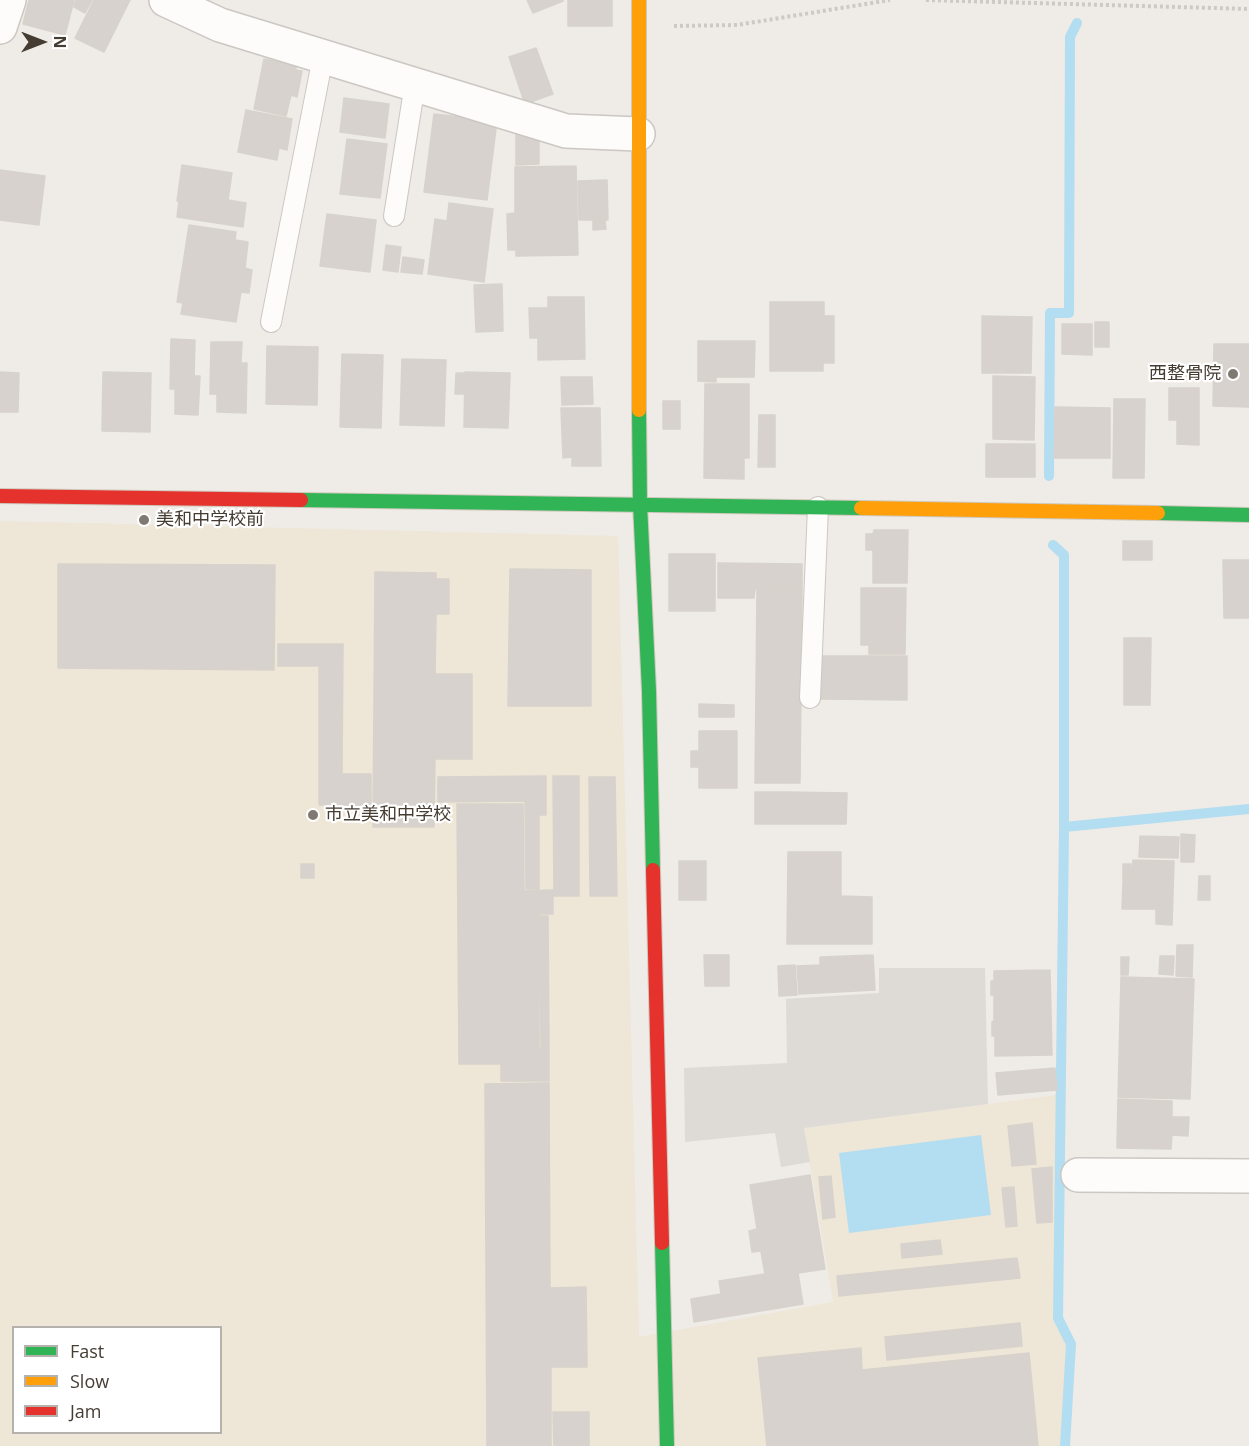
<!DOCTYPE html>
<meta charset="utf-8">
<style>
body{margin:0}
#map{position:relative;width:1249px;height:1446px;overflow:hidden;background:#efebe6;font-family:"Open Sans",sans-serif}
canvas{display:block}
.legend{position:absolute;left:12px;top:1326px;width:210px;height:108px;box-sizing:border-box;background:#fff;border:2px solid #b5b1ad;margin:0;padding:8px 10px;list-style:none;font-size:18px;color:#453c32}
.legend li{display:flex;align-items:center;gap:12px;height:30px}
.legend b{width:30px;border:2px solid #b5b1ad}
.north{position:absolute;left:12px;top:12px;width:60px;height:60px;-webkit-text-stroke:4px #fff;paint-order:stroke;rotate:90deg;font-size:16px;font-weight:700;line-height:24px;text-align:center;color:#453c32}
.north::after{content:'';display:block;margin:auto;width:21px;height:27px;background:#453c32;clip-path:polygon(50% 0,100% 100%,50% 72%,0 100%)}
</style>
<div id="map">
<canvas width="1249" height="1446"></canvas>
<ul class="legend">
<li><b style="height:8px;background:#30b455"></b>Fast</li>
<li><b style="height:8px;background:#ff9f0a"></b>Slow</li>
<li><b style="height:8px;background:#e5322d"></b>Jam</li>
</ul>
<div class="north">N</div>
</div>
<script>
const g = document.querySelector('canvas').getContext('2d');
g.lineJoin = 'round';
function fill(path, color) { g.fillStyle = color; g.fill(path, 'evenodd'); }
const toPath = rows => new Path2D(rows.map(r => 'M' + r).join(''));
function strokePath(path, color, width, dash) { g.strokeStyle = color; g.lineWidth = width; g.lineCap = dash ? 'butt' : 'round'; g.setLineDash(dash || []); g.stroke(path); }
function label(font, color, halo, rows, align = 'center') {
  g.font = font + ' "Open Sans","Noto Sans JP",sans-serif'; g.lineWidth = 4.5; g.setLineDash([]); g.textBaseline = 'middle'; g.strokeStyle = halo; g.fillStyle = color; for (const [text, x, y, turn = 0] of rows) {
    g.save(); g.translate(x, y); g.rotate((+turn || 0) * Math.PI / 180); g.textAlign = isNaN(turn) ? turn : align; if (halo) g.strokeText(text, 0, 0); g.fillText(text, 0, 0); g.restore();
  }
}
const education = toPath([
 [0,521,618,536,639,1337,833,1302,804,1128,1057,1095,1054,1318,1067,1345,1060,1446,0,1446],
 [14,1328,220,1328,220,1432,14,1432]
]);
const parking = toPath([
 [879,968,985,968,988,1104,804,1128,810,1162,781,1167,775,1133,685,1142,684,1068,787,1063,786,999,879,993]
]);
const water = toPath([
 [981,1135,991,1215,849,1233,839,1153]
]);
const stream = toPath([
 [1049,476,1050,313,1069,313,1070,37,1077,23],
 [1053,545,1064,555,1064,827,1058,1318,1071,1344,1065,1446],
 [1064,827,1249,809]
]);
const building = toPath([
 [29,0,74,0,65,35,23,24,29,0],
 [76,0,92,0,85,13,74,7,76,0],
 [94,0,130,0,104,52,75,38,94,0],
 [527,0,563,0,563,1,533,13,527,0],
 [568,0,612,0,612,26,568,26,568,0],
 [536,48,553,94,525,104,509,57,536,48],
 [264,59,296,65,296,70,302,71,297,97,291,95,286,116,254,109,264,59],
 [344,98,389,104,385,138,340,132,344,98],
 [246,110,292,119,287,150,279,148,277,160,238,152,246,110],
 [434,114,497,121,487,200,424,192,434,114],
 [516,132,539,132,539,164,516,165,516,132],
 [347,139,387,144,380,198,340,194,347,139],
 [182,165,232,173,228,200,246,203,243,227,177,217,179,201,177,201,182,165],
 [576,166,578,255,516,256,516,250,508,250,507,214,515,213,515,167,576,166],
 [0,170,45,176,39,225,0,220,0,170],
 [607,180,608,220,579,220,578,181,607,180],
 [449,203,493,209,484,282,428,274,435,219,447,221,449,203],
 [327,214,376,220,370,272,320,266,327,214],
 [593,221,605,221,606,229,593,230,593,221],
 [189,225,236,232,235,240,248,242,245,268,252,270,249,293,241,292,236,322,181,314,183,303,177,302,189,225],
 [386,245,401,247,398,272,383,270,386,245],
 [403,257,424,260,422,274,401,272,403,257],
 [502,284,503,331,476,332,474,285,502,284],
 [548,297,584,297,585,359,538,360,538,338,530,338,529,308,548,308,548,297],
 [770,302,824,302,824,316,834,316,834,363,823,363,823,371,770,371,770,302],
 [982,316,1032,317,1031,373,982,373,982,316],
 [1095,322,1109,322,1109,347,1095,347,1095,322],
 [1062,324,1092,324,1092,355,1062,354,1062,324],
 [171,339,195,340,194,376,200,376,198,415,175,414,175,389,170,389,171,339],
 [698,341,755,341,754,377,716,377,716,382,698,381,698,341],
 [211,342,242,342,241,363,247,363,246,413,217,412,217,394,210,394,211,342],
 [1214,344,1249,344,1249,407,1213,406,1214,344],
 [267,346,318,347,317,405,266,404,267,346],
 [342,354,383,355,381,428,340,427,342,354],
 [402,359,446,360,444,426,400,425,402,359],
 [0,372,19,373,18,412,0,412,0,372],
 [103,372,151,373,150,432,102,431,103,372],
 [465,372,510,373,508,428,464,427,465,372],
 [456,373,464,373,464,394,455,394,456,373],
 [993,376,1035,377,1034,440,993,439,993,376],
 [561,377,592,377,593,404,562,405,561,377],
 [705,384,749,384,749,458,744,458,744,479,704,478,705,384],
 [1169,388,1199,388,1199,445,1177,444,1177,420,1169,420,1169,388],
 [1114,399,1145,399,1144,478,1113,478,1114,399],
 [663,401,680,401,680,429,663,429,663,401],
 [1055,407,1110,408,1110,458,1054,458,1055,407],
 [561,408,600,408,601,466,572,466,572,457,563,458,561,408],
 [759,415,775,415,775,467,758,467,759,415],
 [986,444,1035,444,1035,477,986,477,986,444],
 [874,530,908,530,907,583,873,583,873,550,866,550,866,534,873,534,874,530],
 [1123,541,1152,541,1152,560,1123,560,1123,541],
 [669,554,715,554,715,611,669,611,669,554],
 [1223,560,1249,560,1249,618,1224,618,1223,560],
 [718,563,802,564,802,589,755,589,754,598,718,598,718,563],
 [58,564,275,565,274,670,58,668,58,564],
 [510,569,591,570,591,706,508,706,510,569],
 [375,572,436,573,436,579,449,579,449,614,436,614,435,674,472,674,472,759,435,759,434,827,373,827,375,572],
 [861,588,906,588,905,654,869,654,869,645,861,645,861,588],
 [757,590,802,590,800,783,755,783,757,590],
 [1124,638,1151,638,1150,705,1124,705,1124,638],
 [278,644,343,644,342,774,371,774,371,805,319,805,319,666,278,666,278,644],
 [821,656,907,656,907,700,821,699,821,656],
 [699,704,734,705,734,717,699,717,699,704],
 [699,731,737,731,737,788,699,788,699,767,691,767,691,751,699,751,699,731],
 [546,776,546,815,539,815,539,889,526,889,525,801,438,802,438,777,546,776],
 [553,776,579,776,579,896,554,896,553,776],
 [589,777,615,777,617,896,590,896,589,777],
 [755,792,787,792,786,824,755,824,755,792],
 [787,792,847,793,846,824,787,824,787,792],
 [457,804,523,804,524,891,553,890,553,914,539,914,539,1048,549,1048,549,1081,501,1081,501,1064,459,1064,457,804],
 [1181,834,1195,835,1194,862,1181,862,1181,834],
 [1140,836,1179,837,1178,858,1139,857,1140,836],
 [788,852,841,852,841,896,872,897,872,944,787,944,788,852],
 [1133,860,1174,861,1172,925,1156,924,1156,909,1122,909,1123,882,1132,882,1133,860],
 [679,861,706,861,706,900,679,900,679,861],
 [301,864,314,864,314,878,301,878,301,864],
 [1123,864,1131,864,1131,881,1123,881,1123,864],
 [1199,876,1210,876,1210,900,1198,900,1199,876],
 [540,916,548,916,549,1047,541,1047,540,916],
 [1177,945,1193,945,1192,977,1176,976,1177,945],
 [704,955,729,955,729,986,705,986,704,955],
 [873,955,875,990,799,994,797,966,820,965,820,957,873,955],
 [1160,956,1174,956,1173,975,1159,974,1160,956],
 [1121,957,1129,957,1128,975,1121,975,1121,957],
 [795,965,797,995,779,996,778,966,795,965],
 [1050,970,1052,1055,995,1056,995,1036,992,1036,992,1022,994,1021,994,995,991,995,991,981,994,981,994,971,1050,970],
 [1121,977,1194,979,1190,1099,1118,1097,1121,977],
 [1055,1068,1057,1090,998,1095,996,1073,1055,1068],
 [549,1083,550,1288,586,1287,587,1367,551,1367,551,1446,487,1446,485,1084,549,1083],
 [1118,1099,1172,1101,1172,1117,1189,1117,1188,1136,1172,1135,1171,1149,1117,1148,1118,1099],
 [1032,1123,1036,1164,1012,1166,1008,1126,1032,1123],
 [1052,1167,1052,1222,1037,1223,1032,1169,1052,1167],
 [810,1175,825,1269,798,1273,803,1304,694,1322,691,1299,721,1294,719,1281,765,1274,761,1251,752,1252,749,1231,757,1229,750,1185,810,1175],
 [831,1176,835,1217,823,1219,819,1177,831,1176],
 [1014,1187,1017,1226,1006,1227,1002,1188,1014,1187],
 [940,1240,942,1254,902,1258,901,1244,940,1240],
 [1017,1258,1020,1278,839,1296,837,1276,1017,1258],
 [1020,1323,1022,1346,887,1360,885,1337,1020,1323],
 [861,1348,862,1370,1029,1353,1038,1446,767,1446,758,1358,861,1348],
 [553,1412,589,1412,589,1446,554,1446,553,1412]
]);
const path = toPath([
 [926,0,1249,9],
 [674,26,737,25,890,0]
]);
const lane = toPath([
 [394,216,415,84],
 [271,322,323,57],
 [810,698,818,507]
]);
const street = toPath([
 [166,0,220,25,566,131,638,134],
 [0,27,9,0],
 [1078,1175,1249,1176]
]);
const fast = toPath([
 [639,410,640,504,649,691,653,870],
 [301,500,861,508],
 [1158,513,1249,515],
 [662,1243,667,1446]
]);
const slow = toPath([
 [639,0,639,410],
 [861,508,1158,513]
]);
const jam = toPath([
 [0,496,301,500],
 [653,870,662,1243]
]);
const markers = [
 [1233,374,6,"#807971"],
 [144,520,6,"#807971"],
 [313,815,6,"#807971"]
];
const poiNames = [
 ["西整骨院",1221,374,"right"],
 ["美和中学校前",156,520],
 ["市立美和中学校",325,815]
];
fill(education, '#eee6d7');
fill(parking, '#dedad6');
fill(water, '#b3ddf0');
strokePath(stream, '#b3ddf0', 10);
fill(building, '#d7d2cd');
strokePath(building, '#d7d2cc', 1.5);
strokePath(lane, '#cbc7c2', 22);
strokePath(street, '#cbc7c2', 36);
strokePath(fast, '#cfc8bc', 16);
strokePath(slow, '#cfc8bc', 16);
strokePath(jam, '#cfc8bc', 16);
strokePath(path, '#cdcac6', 4, [3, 3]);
strokePath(lane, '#fdfcfb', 20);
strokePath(street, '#fdfcfb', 33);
strokePath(fast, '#30b455', 14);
strokePath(slow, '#ff9f0a', 14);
strokePath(jam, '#e5322d', 14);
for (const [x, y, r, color] of markers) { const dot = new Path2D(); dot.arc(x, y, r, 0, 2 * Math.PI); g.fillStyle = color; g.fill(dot); strokePath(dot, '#fff', 2); }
label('18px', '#453c32', '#fff', poiNames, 'left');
</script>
